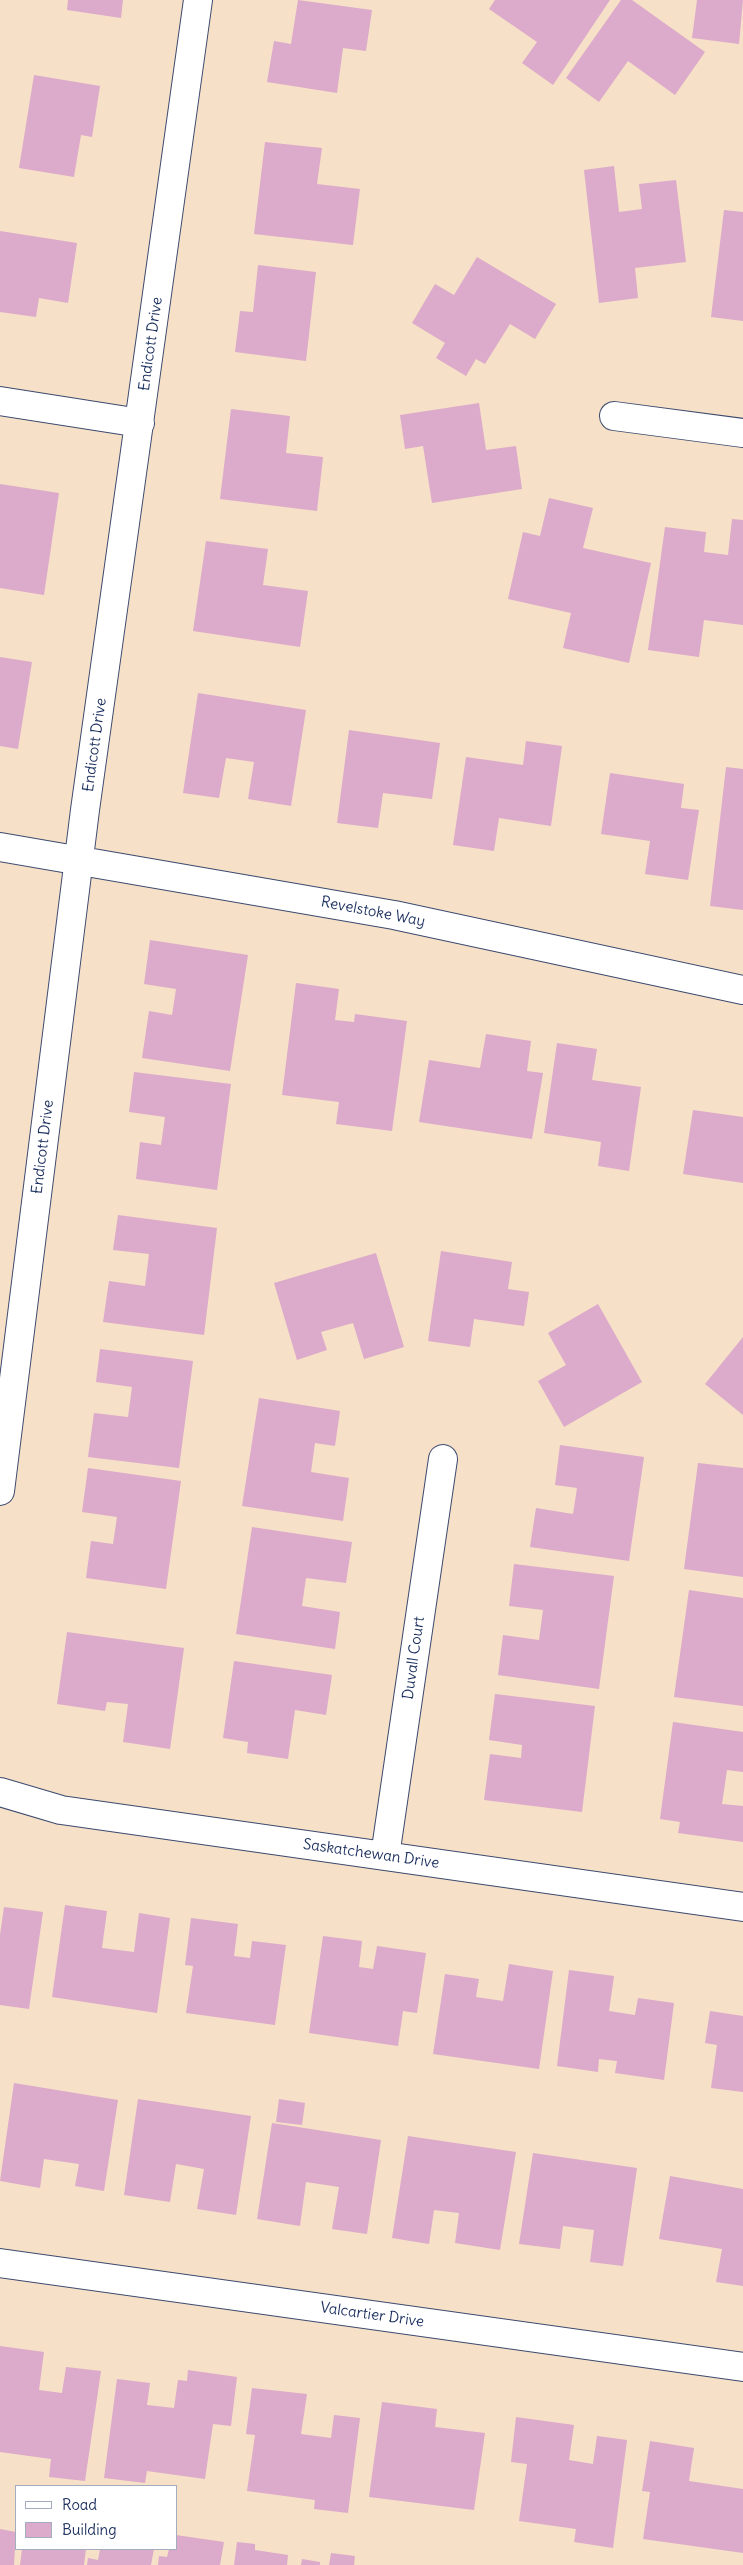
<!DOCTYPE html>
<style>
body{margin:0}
#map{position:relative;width:743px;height:2565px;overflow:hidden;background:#f6e0c8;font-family:Delius,sans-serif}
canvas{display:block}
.legend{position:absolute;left:15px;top:2485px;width:162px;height:65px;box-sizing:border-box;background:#fff;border:1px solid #a4acbf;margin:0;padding:6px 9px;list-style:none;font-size:15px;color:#1b2f5e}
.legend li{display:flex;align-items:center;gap:10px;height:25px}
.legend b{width:25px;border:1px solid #a4acbf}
</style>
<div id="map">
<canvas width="743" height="2565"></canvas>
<ul class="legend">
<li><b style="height:6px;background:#fff"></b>Road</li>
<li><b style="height:14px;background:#dcaaca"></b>Building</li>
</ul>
</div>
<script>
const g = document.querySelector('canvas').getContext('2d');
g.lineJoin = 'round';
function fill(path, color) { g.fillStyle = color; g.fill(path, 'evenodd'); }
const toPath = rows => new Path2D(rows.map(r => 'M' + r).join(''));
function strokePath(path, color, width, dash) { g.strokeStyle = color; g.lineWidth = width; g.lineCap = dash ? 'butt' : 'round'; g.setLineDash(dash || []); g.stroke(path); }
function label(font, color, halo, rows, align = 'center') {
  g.font = font + ' Delius,sans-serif'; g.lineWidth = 4.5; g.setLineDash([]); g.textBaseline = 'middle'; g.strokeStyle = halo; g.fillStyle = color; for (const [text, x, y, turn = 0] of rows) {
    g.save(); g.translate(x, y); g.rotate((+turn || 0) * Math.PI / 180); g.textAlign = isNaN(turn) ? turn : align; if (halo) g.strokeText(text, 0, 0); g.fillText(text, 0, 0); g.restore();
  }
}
const building = toPath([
 [68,0,123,0,121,18,67,10],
 [298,0,372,10,366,51,343,48,337,93,267,82,274,41,291,44],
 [495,0,610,0,553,85,522,63,537,42,489,9],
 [621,0,632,0,705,52,675,95,628,61,599,102,566,78],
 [697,0,743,0,739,44,692,38],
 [34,75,100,86,92,137,81,135,74,177,19,168],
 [265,142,322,148,317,184,360,189,353,245,254,234],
 [614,166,619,212,642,209,639,184,676,180,686,262,635,268,638,298,599,303,584,170],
 [724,210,743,212,743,321,711,317],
 [0,231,77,243,68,303,39,298,36,317,0,312],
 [477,257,556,304,535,339,510,324,485,364,476,359,466,376,436,358,445,343,412,323,435,284,454,295],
 [258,265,316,272,306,361,235,352,240,311,253,312],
 [479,403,486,450,516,446,522,489,432,503,423,446,405,449,400,415],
 [231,409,290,416,286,453,323,457,317,511,220,499],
 [0,484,59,493,44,595,0,588],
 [549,498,593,508,583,548,651,563,629,663,563,648,571,613,508,599,523,532,540,536],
 [732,519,743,520,743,625,704,620,699,657,648,650,665,527,706,532,704,552,728,555],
 [206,541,268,549,263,585,308,591,300,647,193,631],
 [0,657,32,662,18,749,0,746],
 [198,693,306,710,291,806,248,799,254,762,226,758,219,798,183,793],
 [349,730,440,743,432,799,383,793,378,828,337,823],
 [526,741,562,746,551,826,499,818,494,851,453,845,466,757,523,765],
 [726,767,743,769,743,910,710,906],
 [610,773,684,784,681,808,699,810,688,880,645,874,650,841,601,834],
 [150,940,248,955,230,1071,142,1058,149,1011,172,1015,176,989,144,984],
 [296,983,339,989,335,1020,354,1022,355,1014,407,1021,392,1131,336,1124,339,1102,282,1095],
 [486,1034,531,1041,527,1071,543,1073,532,1139,419,1122,429,1060,480,1068],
 [557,1043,597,1049,592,1080,641,1087,629,1171,598,1166,601,1142,544,1133],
 [134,1072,231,1084,217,1190,136,1179,140,1142,161,1145,165,1117,129,1112],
 [693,1110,743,1117,743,1183,683,1174],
 [118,1215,217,1228,204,1335,103,1322,109,1281,145,1286,149,1254,113,1250],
 [441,1251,512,1262,508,1289,529,1292,524,1326,474,1319,470,1347,428,1341],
 [376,1253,404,1347,364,1359,353,1323,321,1332,327,1350,297,1360,274,1283],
 [598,1304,642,1382,564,1427,538,1381,566,1365,548,1333],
 [743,1337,743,1415,705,1384],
 [100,1349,193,1361,179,1468,88,1457,94,1413,128,1417,132,1387,96,1382],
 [259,1398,340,1411,335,1446,315,1443,311,1472,349,1478,343,1521,242,1506],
 [560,1445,644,1457,629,1561,530,1547,536,1508,573,1514,577,1488,555,1485],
 [698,1463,743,1468,743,1577,684,1569],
 [88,1468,181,1481,166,1589,86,1578,91,1541,113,1544,117,1517,82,1512],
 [252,1527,352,1542,346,1583,306,1578,302,1606,340,1612,335,1649,236,1634],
 [514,1564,614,1576,599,1689,498,1675,503,1635,539,1640,543,1610,509,1606],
 [689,1590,743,1598,743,1706,674,1697],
 [67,1632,184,1648,170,1749,123,1742,128,1704,107,1702,105,1711,57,1704],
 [234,1661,332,1675,326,1715,295,1710,288,1759,247,1753,248,1742,223,1738],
 [495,1694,595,1706,582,1812,484,1800,490,1754,521,1758,522,1745,489,1740],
 [673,1722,743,1732,743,1772,727,1770,722,1804,743,1806,743,1842,678,1833,680,1822,660,1819],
 [65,1905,107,1911,102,1948,134,1952,139,1913,170,1918,157,2013,52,1997],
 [4,1907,43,1912,29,2009,0,2005,0,1935],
 [191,1918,238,1924,234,1956,250,1958,252,1941,286,1945,275,2025,186,2013,193,1966,185,1965],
 [323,1936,362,1941,359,1967,373,1969,377,1946,426,1953,417,2013,403,2011,398,2046,309,2033],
 [509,1964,553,1971,539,2069,433,2054,445,1974,479,1979,476,1997,503,2001],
 [569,1970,614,1976,609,2011,635,2015,638,1998,674,2003,664,2080,615,2073,617,2061,599,2059,598,2072,557,2066],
 [710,2011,743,2016,743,2092,711,2088,717,2045,705,2043],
 [14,2083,118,2100,104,2191,75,2186,79,2164,44,2159,40,2188,0,2181],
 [138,2099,251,2116,236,2215,197,2209,204,2169,176,2164,170,2202,124,2195],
 [279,2099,305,2103,302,2125,276,2122],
 [272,2123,381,2140,367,2234,332,2229,339,2187,306,2182,300,2226,257,2219],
 [408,2136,516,2152,500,2250,455,2243,459,2213,434,2210,429,2244,392,2238],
 [533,2153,637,2168,623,2266,590,2262,594,2230,563,2226,560,2249,519,2244],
 [670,2176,743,2189,743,2286,716,2282,722,2249,659,2239],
 [0,2346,44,2352,39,2390,62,2393,66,2367,101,2371,85,2481,49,2477,51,2459,0,2452],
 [188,2370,237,2377,231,2426,213,2424,205,2479,147,2471,145,2483,104,2478,117,2379,150,2383,147,2405,174,2408,178,2380,187,2381],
 [252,2388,307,2394,301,2434,331,2438,334,2415,360,2418,348,2513,314,2509,315,2500,247,2491,255,2435,246,2434],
 [382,2402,437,2409,435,2427,485,2433,474,2510,369,2497],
 [516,2417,574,2425,569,2460,593,2464,597,2436,627,2440,613,2548,574,2542,576,2529,519,2521,527,2464,511,2462],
 [650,2441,694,2448,689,2481,743,2489,743,2553,643,2539,650,2492,642,2491],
 [0,2529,16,2532,14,2565,0,2565],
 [176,2535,224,2542,220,2565,158,2565,159,2556,167,2557,169,2549,176,2549],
 [237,2542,255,2544,255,2550,288,2555,287,2565,234,2565],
 [22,2549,86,2549,84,2565,20,2565],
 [100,2549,154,2549,151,2565,87,2565,88,2558,98,2560],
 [331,2553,355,2556,354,2565,329,2565],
 [302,2559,320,2562,320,2565,301,2565]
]);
const minor = toPath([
 [0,401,140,423],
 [614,416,743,433],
 [0,847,394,915,743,990],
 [0,1491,85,810,198,0],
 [0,1792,61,1810,743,1907],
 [385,1856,443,1459],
 [0,2263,743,2367]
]);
const streetNames = [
 ["Endicott Drive",151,344,-82],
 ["Endicott Drive",95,745,-82],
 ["Revelstoke Way",373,912,11],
 ["Endicott Drive",43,1147,-83],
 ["Duvall Court",414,1658,-82],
 ["Saskatchewan Drive",371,1854,8],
 ["Valcartier Drive",372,2315,8]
];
fill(building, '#dcaaca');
strokePath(minor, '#3c4a6e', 30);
strokePath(minor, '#fff', 28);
label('15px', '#1b2f5e', '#fff', streetNames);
</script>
